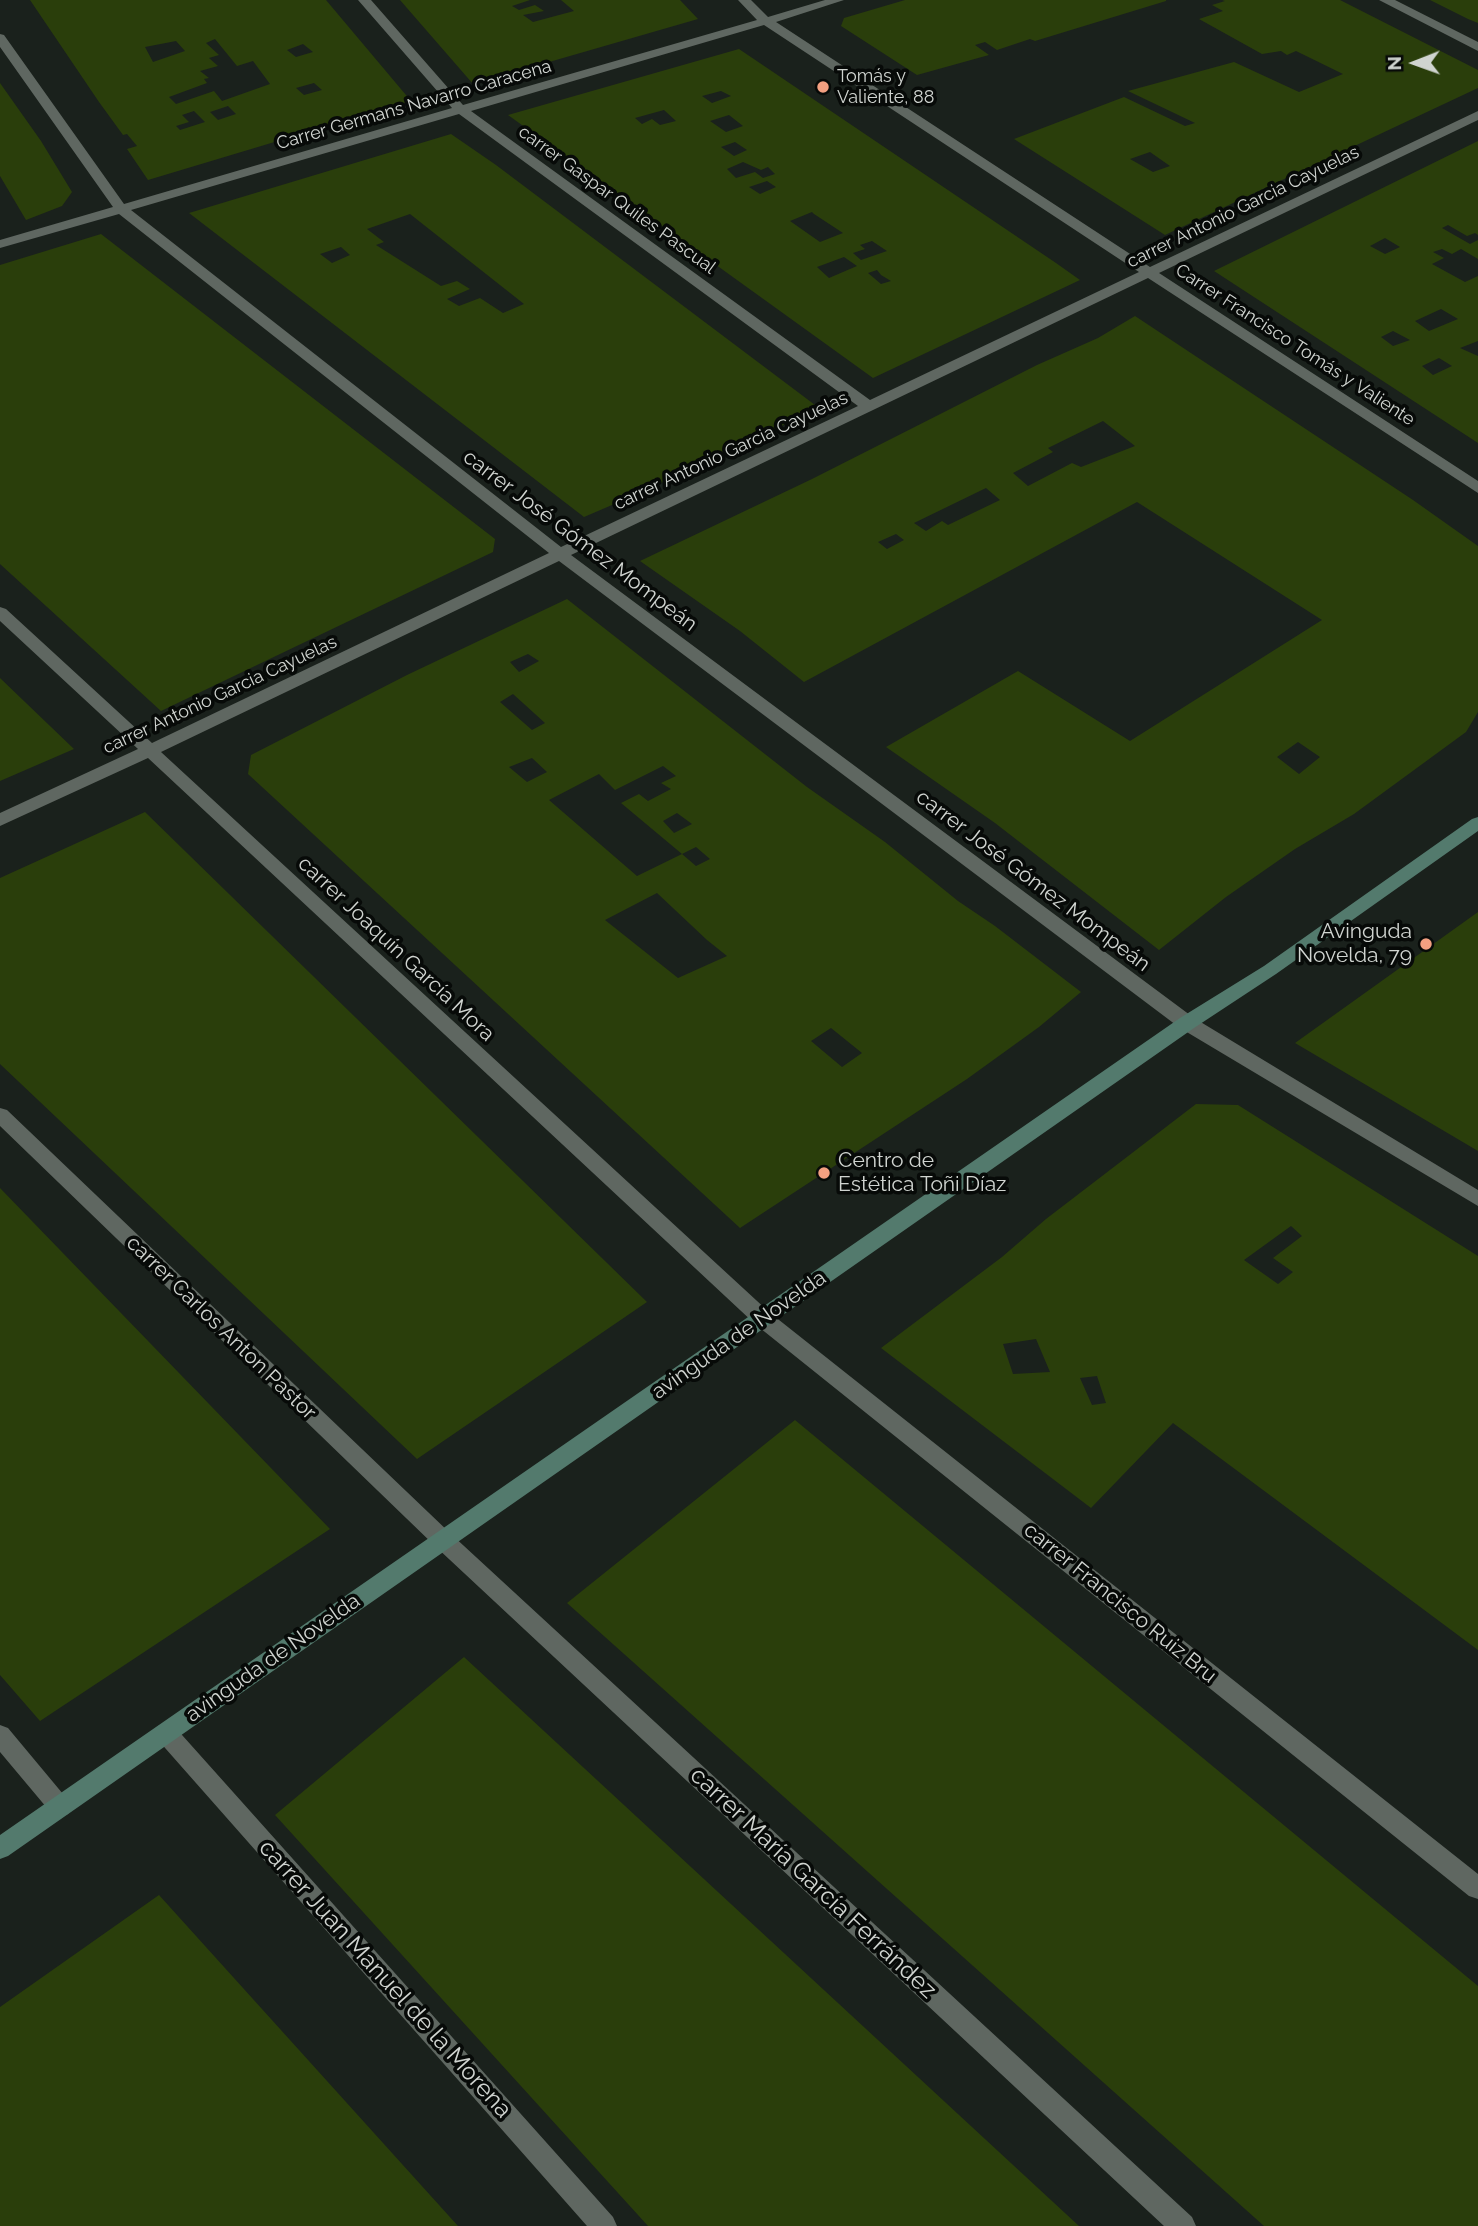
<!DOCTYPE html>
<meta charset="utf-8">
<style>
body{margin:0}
#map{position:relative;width:1478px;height:2226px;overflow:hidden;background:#1a211c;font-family:Raleway,sans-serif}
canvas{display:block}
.north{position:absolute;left:1380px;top:28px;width:70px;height:70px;-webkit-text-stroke:5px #070a08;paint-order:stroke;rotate:269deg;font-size:19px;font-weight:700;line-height:28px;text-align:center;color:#d0d4d0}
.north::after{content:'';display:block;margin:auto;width:24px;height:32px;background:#d0d4d0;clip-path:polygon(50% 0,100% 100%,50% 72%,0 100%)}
</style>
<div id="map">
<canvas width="1478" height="2226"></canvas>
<div class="north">N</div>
</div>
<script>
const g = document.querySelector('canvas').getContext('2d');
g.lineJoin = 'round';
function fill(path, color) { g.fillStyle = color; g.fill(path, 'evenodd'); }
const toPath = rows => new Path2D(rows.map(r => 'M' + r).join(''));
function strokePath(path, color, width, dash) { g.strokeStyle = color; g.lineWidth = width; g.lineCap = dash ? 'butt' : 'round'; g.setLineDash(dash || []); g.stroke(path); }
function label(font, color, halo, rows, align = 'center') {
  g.font = font + ' Raleway,sans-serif'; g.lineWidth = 7; g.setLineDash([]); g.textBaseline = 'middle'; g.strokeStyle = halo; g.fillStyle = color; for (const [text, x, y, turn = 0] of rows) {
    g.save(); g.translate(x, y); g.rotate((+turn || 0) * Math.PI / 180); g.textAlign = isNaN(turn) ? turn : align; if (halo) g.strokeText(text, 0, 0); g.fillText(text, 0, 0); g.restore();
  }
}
const building = toPath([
 [30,0,326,0,411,101,148,180,127,149,137,146,127,134,123,135,99,102],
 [215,39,237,66,253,61,270,84,222,101,214,91,176,104,169,97,207,83,204,79,209,78,200,71,218,66,209,58,219,55,206,43],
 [176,41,185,51,153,62,145,47],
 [303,44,313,52,296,57,287,50],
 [314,83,322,90,304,95,296,88],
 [228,106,236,114,218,120,210,112],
 [194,111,205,122,180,130,176,126,189,122,182,115],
 [400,0,530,0,512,6,519,10,535,5,544,11,523,15,533,22,574,11,561,0,680,0,698,19,473,84],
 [905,0,1166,0,1166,1,1035,41,1030,39,997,50,985,42,975,45,989,55,917,75,841,26,844,18],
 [1222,0,1340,0,1478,70,1478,88,1165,235,1014,139,1124,97,1185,126,1195,123,1128,91,1234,62,1299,92,1343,74,1296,51,1287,55,1281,51,1262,54,1199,19,1223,11,1212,5,1225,1],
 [1150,152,1170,166,1153,172,1130,159],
 [1430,0,1478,0,1478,23,1468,19],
 [739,49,1056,263,1080,280,873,378,508,115],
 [721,91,731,96,712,103,702,96],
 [664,110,676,121,660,125,652,119,642,124,635,118],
 [729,115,743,126,726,132,710,121],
 [735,142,747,150,734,156,721,147],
 [743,162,761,170,768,167,775,174,763,178,755,172,736,178,727,169],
 [767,181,776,187,760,194,749,187],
 [812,212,814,214,843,233,820,242,790,221],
 [872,241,887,251,861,260,853,253,865,249,860,245],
 [844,257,857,266,829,278,817,267],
 [877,270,881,275,891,281,881,284,868,273],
 [0,83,41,141,72,192,62,206,26,220,0,176],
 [451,134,496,165,819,408,640,493,584,517,189,213],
 [410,214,524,304,503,313,480,298,459,306,447,299,470,289,457,281,441,286,376,245,384,242,367,229],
 [341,247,350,255,332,263,320,254],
 [1478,141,1478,235,1475,233,1467,236,1448,225,1442,228,1470,244,1478,240,1478,259,1461,249,1452,254,1442,249,1433,252,1444,258,1432,264,1465,282,1478,276,1478,341,1460,348,1478,356,1478,443,1214,271],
 [1385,238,1400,247,1385,254,1370,246],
 [1441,309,1458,319,1429,331,1415,321],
 [1393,331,1410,340,1393,346,1381,337],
 [1439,358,1452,366,1433,375,1422,366],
 [101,234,495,539,493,552,161,711,0,564,0,265],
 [1135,316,1413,500,1478,546,1478,712,1466,732,1354,814,1295,849,1226,897,1159,950,995,823,886,747,1018,671,1130,741,1322,620,1137,502,804,682,740,631,640,561,812,479,1037,365,1098,338],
 [1103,421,1135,446,1081,467,1072,463,1028,486,1013,473,1053,452,1048,448],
 [986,488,1000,500,948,525,942,521,926,531,914,523],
 [896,534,904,540,887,549,878,542],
 [1298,742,1320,757,1299,774,1277,757],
 [567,599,807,787,885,842,958,901,995,926,1081,992,1039,1027,967,1079,740,1228,248,774,251,755,407,675],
 [528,654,539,661,519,672,510,662],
 [513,694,545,723,532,730,500,702],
 [532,758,547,772,527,782,509,767],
 [663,766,676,776,661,783,671,789,648,801,639,794,621,803,682,854,637,876,549,800,599,774,615,790],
 [677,813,692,824,674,833,663,821],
 [696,847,710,859,696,866,682,854],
 [657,893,707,940,727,956,678,978,605,920],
 [831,1028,862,1053,842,1067,811,1041],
 [0,678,74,749,0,781],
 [145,812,647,1302,417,1459,0,1064,0,878],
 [1478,912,1478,1151,1295,1043],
 [1196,1104,1238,1105,1478,1256,1478,1650,1173,1423,1091,1508,881,1348,1002,1257,1046,1219],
 [1291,1226,1302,1236,1273,1258,1293,1272,1278,1284,1244,1260],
 [1036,1339,1050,1372,1013,1374,1003,1344],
 [1097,1376,1106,1403,1092,1405,1080,1378],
 [0,1188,330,1529,40,1721,0,1675],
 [795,1420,1478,1986,1478,2226,1264,2226,567,1603],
 [464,1657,1079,2226,648,2226,275,1815],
 [159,1895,458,2226,0,2226,0,2007]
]);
const minor = toPath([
 [358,0,371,0,463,105,757,20,738,0,751,0,768,17,825,0,844,0,776,22,1150,267,1478,111,1478,120,1159,273,1478,481,1478,493,1148,278,571,555,1194,1018,1478,1190,1478,1206,1180,1028,559,561,161,752,769,1312,1478,1874,1478,1899,1469,1896,755,1324,148,758,0,826,0,813,138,749,0,621,0,607,6,609,152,743,549,553,119,214,0,248,0,240,113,207,0,47,0,34,4,35,124,204,452,108,358,0],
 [764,25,1139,272,870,400,471,111,764,25],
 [459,114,858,406,561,547,131,210,459,114],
 [1379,0,1395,0,1478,42,1478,51,1379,0],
 [0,1108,7,1110,451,1534,1192,2217,1196,2226,1164,2226,435,1546,0,1126,0,1108],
 [166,1723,174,1726,613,2217,617,2226,587,2226,158,1740,154,1733,158,1726,166,1723],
 [0,1725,8,1728,68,1800,72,1807,68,1814,60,1817,52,1814,0,1752,0,1725]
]);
const secondary = toPath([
 [1478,817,1478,831,1276,974,1194,1028,8,1856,0,1859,0,1835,1180,1018,1264,966,1472,819,1478,817]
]);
const markers = [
 [823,87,7,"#f3a081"],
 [1426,944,7,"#f3a081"],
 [824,1173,7,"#f3a081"]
];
const farPoinames = [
 ["Tomás y",837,77],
 ["Valiente, 88",837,98]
];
const farStreetnames = [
 ["Carrer Germans Navarro Caracena",414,105,-16],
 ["carrer Gaspar Quiles Pascual",617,200,36],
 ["carrer Antonio Garcia Cayuelas",1243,207,-26],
 ["Carrer Francisco Tomás y Valiente",1295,345,33],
 ["carrer Antonio Garcia Cayuelas",731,451,-25],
 ["carrer Antonio Garcia Cayuelas",220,695,-25]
];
const streetNames = [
 ["carrer José Gómez Mompeán",580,541,37],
 ["carrer José Gómez Mompeán",1033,881,37],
 ["carrer Joaquín García Mora",396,949,43],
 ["carrer Carlos Anton Pastor",221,1328,44],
 ["avinguda de Novelda",739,1335,-35],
 ["carrer Francisco Ruiz Bru",1120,1603,39],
 ["avinguda de Novelda",273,1658,-35]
];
const poiNames = [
 ["Avinguda",1412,932],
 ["Novelda, 79",1412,956],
 ["Centro de",838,1161,"left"],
 ["Estética Toñi Díaz",838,1185,"left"]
];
const nearStreetnames = [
 ["carrer María García Ferrández",813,1883,43],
 ["carrer Juan Manuel de la Morena",385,1979,48]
];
fill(building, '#2a3e0b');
fill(minor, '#5f6761');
fill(secondary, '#537a6d');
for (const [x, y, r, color] of markers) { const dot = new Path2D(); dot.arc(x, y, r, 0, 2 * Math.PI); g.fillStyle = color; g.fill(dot); strokePath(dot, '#070a08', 2.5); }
label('18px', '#d0d4d0', '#070a08', farPoinames, 'left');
label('18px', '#d0d4d0', '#070a08', farStreetnames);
label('21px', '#d0d4d0', '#070a08', streetNames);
label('21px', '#d0d4d0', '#070a08', poiNames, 'right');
label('24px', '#d0d4d0', '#070a08', nearStreetnames);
</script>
